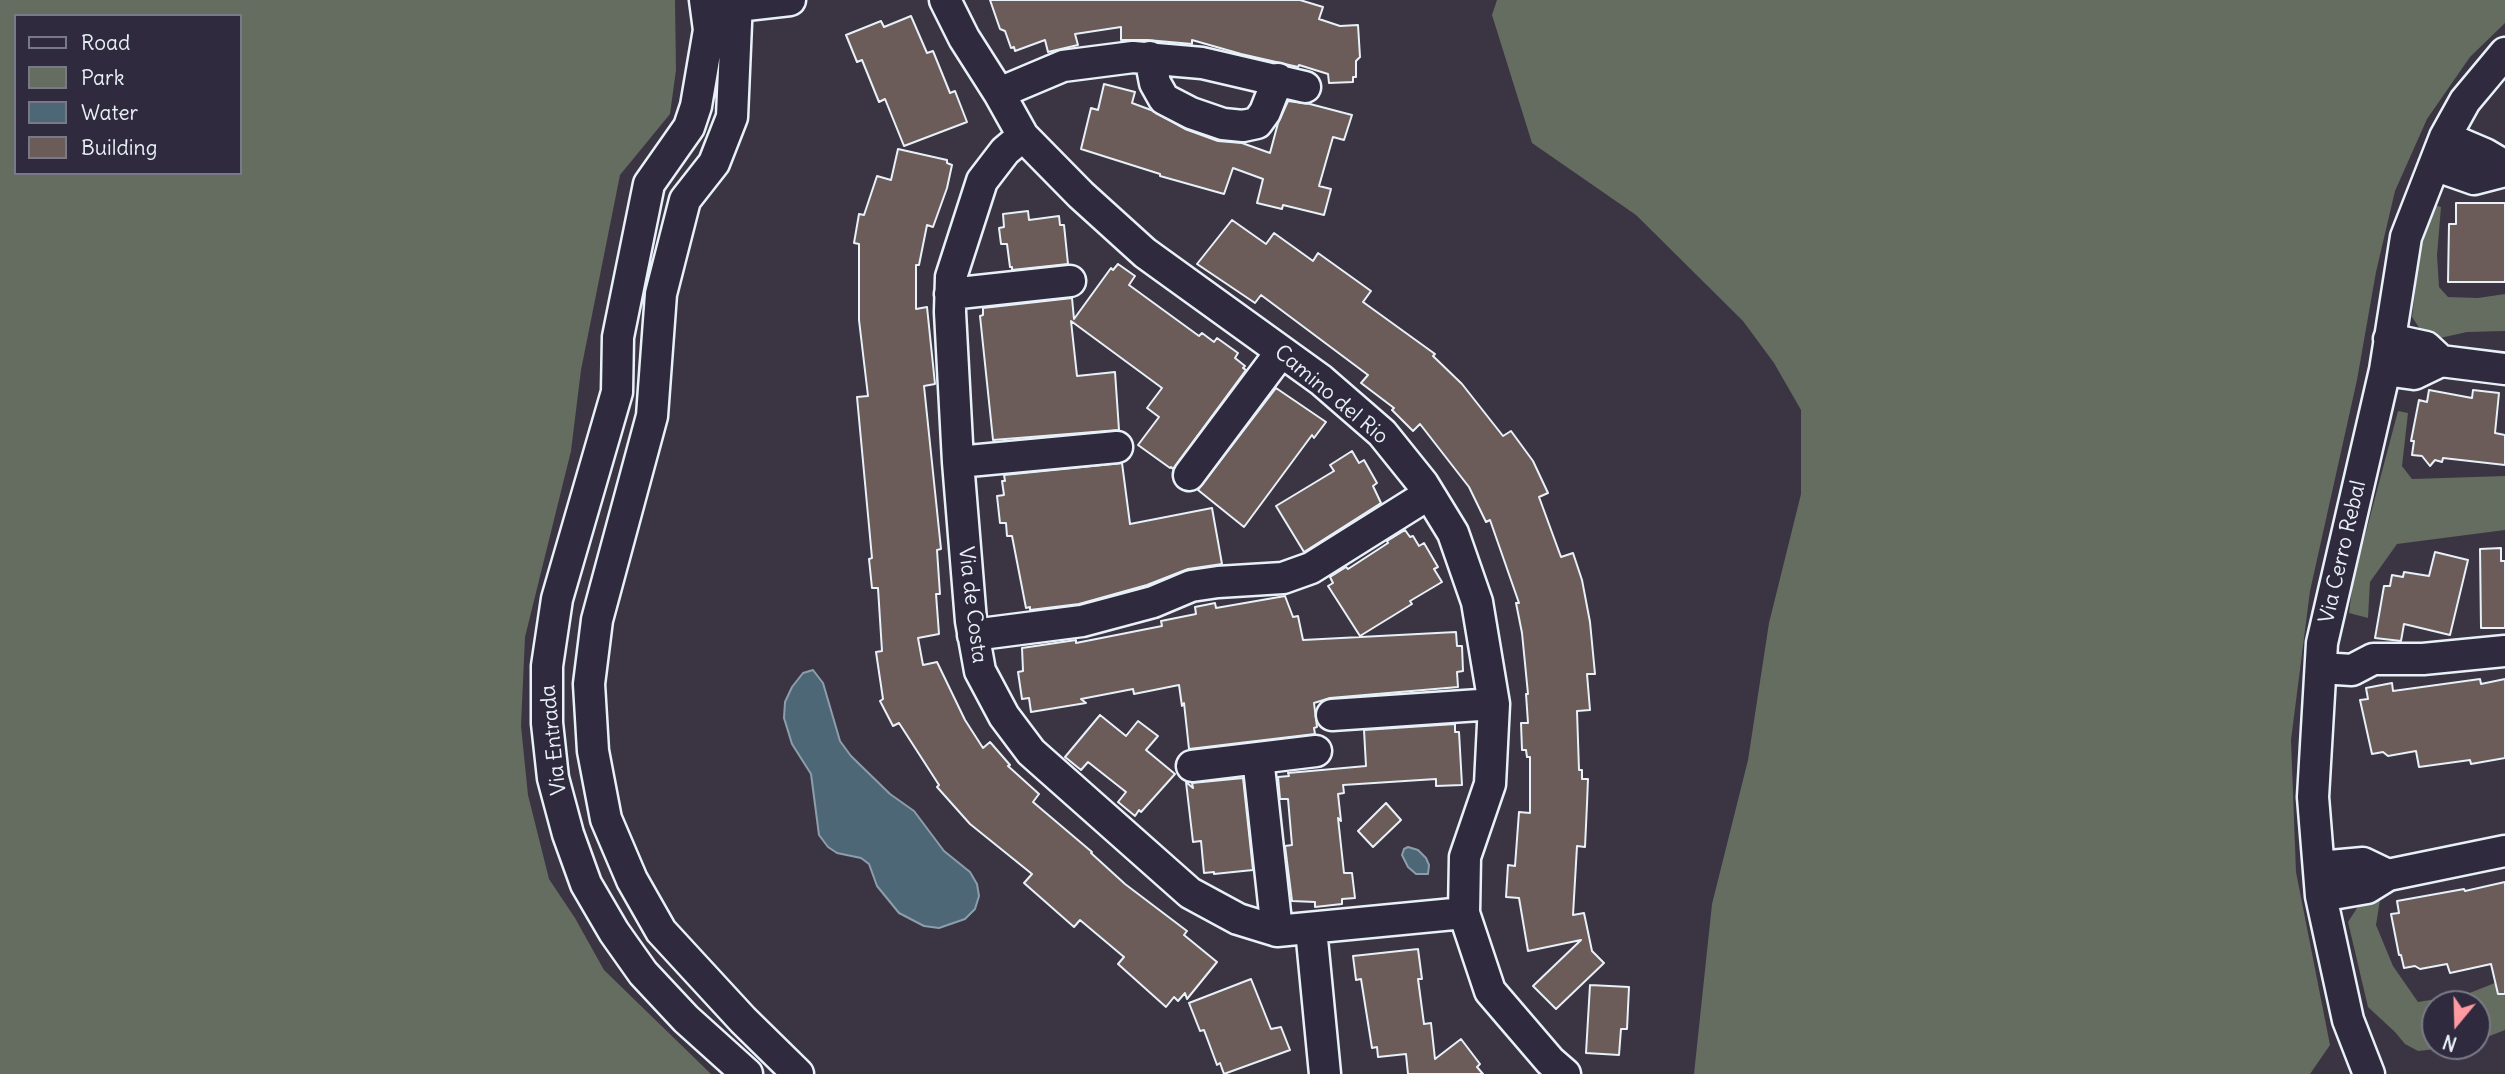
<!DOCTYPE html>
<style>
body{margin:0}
#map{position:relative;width:2505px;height:1074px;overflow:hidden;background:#3b3443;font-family:Delius,sans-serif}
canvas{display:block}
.legend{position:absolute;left:14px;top:14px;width:228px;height:161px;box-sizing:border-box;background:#2f2a3d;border:2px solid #797a88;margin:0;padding:9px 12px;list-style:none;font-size:21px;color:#e8f1f8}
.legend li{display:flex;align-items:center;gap:14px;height:35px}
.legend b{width:35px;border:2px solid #797a88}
.north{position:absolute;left:2421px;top:990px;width:70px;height:70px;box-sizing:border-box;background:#2f2a3d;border:2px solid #797a88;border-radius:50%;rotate:199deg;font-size:19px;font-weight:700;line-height:28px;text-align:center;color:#e8f1f8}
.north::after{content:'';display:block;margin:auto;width:24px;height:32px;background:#ff9aa2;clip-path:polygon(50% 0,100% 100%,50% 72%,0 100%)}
</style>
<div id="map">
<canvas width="2505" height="1074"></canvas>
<ul class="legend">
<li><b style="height:9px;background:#2f2a3d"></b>Road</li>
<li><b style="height:19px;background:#646d60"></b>Park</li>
<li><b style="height:19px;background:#4e6777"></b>Water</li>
<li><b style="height:19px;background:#6b5c59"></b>Building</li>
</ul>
<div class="north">N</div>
</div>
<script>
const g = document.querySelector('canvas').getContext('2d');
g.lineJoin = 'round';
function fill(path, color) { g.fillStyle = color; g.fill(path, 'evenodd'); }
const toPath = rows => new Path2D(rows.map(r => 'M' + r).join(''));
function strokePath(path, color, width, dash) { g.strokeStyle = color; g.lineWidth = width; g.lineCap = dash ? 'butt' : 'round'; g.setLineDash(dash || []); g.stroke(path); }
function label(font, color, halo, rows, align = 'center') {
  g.font = font + ' Delius,sans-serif'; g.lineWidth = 5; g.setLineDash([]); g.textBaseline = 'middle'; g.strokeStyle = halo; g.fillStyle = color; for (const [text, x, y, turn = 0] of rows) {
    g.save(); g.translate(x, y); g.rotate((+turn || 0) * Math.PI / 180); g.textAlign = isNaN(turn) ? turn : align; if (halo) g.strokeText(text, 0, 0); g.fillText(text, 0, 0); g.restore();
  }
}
const green = toPath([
 [0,0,675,0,676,70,670,114,620,175,581,370,571,451,525,637,521,726,528,795,549,879,575,918,604,970,711,1074,0,1074],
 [16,16,240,16,240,173,16,173],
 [1497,0,2505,0,2505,23,2470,57,2427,119,2395,191,2376,272,2357,380,2310,591,2291,740,2296,872,2330,1045,2310,1074,1694,1074,1712,904,1748,760,1769,623,1801,494,1801,410,1774,363,1743,321,1636,215,1532,143,1492,15],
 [2434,205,2441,207,2437,255,2439,287,2448,297,2478,298,2505,294,2505,331,2467,332,2440,338,2422,332,2412,317,2420,251],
 [2398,411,2408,413,2402,466,2412,479,2505,476,2505,530,2397,544,2370,582,2368,618,2349,613,2353,581],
 [2380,900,2376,925,2393,966,2418,1002,2467,994,2505,979,2505,1030,2477,1041,2477,1004,2435,1004,2435,1046,2464,1046,2418,1051,2405,1044,2395,1032,2368,1007,2348,922,2359,905]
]);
const water = toPath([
 [813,670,823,683,840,741,851,756,890,794,914,811,944,851,970,872,977,884,979,896,975,909,965,919,939,928,924,926,899,913,877,886,869,864,861,858,837,853,828,847,819,835,811,774,792,744,784,718,785,702,792,687,803,673,813,670],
 [1408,847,1418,850,1426,858,1429,865,1428,874,1416,874,1408,867,1402,855,1404,849,1408,847]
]);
const building = toPath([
 [990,0,1300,0,1323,7,1319,19,1340,26,1358,25,1360,57,1356,61,1356,77,1353,77,1353,82,1329,83,1328,74,1299,65,1298,67,1241,54,1192,40,1192,44,1147,40,1121,40,1121,27,1075,34,1078,45,1048,52,1045,40,1015,51,1014,47,1011,48,1005,31,1000,29,990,0],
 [911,16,927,53,933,51,950,93,955,91,967,122,904,146,885,99,879,102,862,60,857,62,846,35,881,21,884,27,911,16],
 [1104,84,1135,92,1132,103,1151,110,1185,129,1218,141,1242,143,1270,153,1278,123,1288,101,1310,104,1352,115,1344,140,1333,137,1319,186,1331,189,1324,215,1283,205,1282,209,1257,203,1263,179,1233,168,1224,194,1160,176,1160,174,1081,149,1091,108,1098,110,1104,84],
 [898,149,947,160,947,163,952,165,947,188,933,227,927,225,919,265,916,265,916,309,927,307,935,384,924,386,941,549,937,550,940,594,936,594,939,634,918,638,923,665,937,662,965,720,983,748,990,742,1010,765,1008,766,1039,794,1033,802,1092,852,1091,853,1125,884,1187,931,1184,935,1217,962,1187,999,1185,993,1178,1001,1174,997,1166,1007,1118,964,1124,957,1080,920,1074,927,1024,883,1032,874,970,824,937,787,939,785,899,723,893,726,880,701,883,699,876,652,882,651,878,588,872,588,869,559,872,558,857,397,868,396,859,320,859,244,854,243,859,214,864,215,877,176,891,180,898,149],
 [2456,203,2505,203,2505,282,2448,282,2449,224,2456,224,2456,203],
 [1028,211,1029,220,1059,216,1060,225,1064,225,1068,264,1012,270,1012,267,1010,267,1007,244,1001,244,999,228,1004,227,1003,214,1028,211],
 [1232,220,1266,244,1274,233,1313,261,1318,253,1371,291,1363,302,1435,354,1433,356,1462,384,1503,436,1511,431,1533,461,1548,493,1539,497,1561,557,1573,553,1582,580,1590,622,1595,674,1587,674,1590,710,1577,711,1579,770,1582,770,1582,779,1588,779,1587,804,1585,847,1577,846,1573,915,1584,913,1592,951,1604,963,1556,1009,1533,986,1581,940,1528,951,1519,898,1506,897,1508,865,1515,866,1519,812,1530,813,1530,757,1527,757,1526,750,1522,750,1521,723,1528,723,1526,694,1528,694,1522,633,1516,603,1519,603,1490,520,1486,522,1469,487,1420,424,1413,431,1392,410,1394,408,1361,383,1368,375,1261,295,1255,303,1197,264,1232,220],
 [1118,264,1135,276,1129,285,1199,336,1202,333,1214,342,1217,338,1238,353,1235,358,1245,366,1243,368,1246,370,1173,469,1171,467,1170,468,1138,445,1159,417,1147,408,1162,388,1071,321,1077,376,1115,372,1119,430,993,440,980,316,983,315,983,308,1072,298,1074,319,1111,268,1113,270,1118,264],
 [1276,388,1326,422,1314,438,1312,435,1244,527,1198,490,1276,388],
 [2429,390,2472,398,2473,390,2499,393,2495,433,2505,435,2505,465,2443,458,2442,462,2435,460,2430,466,2422,456,2412,455,2414,441,2411,441,2419,400,2427,402,2429,390],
 [1352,451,1359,463,1364,460,1377,483,1373,486,1381,503,1304,552,1276,506,1334,471,1330,465,1352,451],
 [1122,463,1130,524,1212,508,1222,564,1188,569,1147,585,1079,604,1030,610,1030,607,1026,608,1012,536,1007,536,1006,523,1000,523,997,496,1004,495,1002,481,1005,481,1004,475,1122,463],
 [1405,530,1410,537,1413,536,1419,546,1424,543,1438,567,1434,569,1442,582,1410,601,1412,604,1360,636,1328,586,1333,583,1330,577,1346,567,1348,569,1388,543,1387,541,1405,530],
 [2501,548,2501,561,2505,561,2505,628,2481,628,2480,549,2501,548],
 [2435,552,2468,560,2450,635,2404,624,2401,641,2375,638,2384,586,2390,586,2392,575,2403,577,2404,572,2429,576,2435,552],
 [1285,596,1293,617,1298,616,1303,640,1456,632,1457,646,1462,646,1463,671,1457,672,1458,687,1330,698,1314,703,1317,727,1314,728,1315,734,1189,749,1184,703,1182,706,1179,685,1134,694,1133,689,1081,699,1086,703,1031,712,1029,698,1022,699,1018,672,1023,671,1022,648,1076,640,1076,643,1162,626,1161,621,1196,614,1195,607,1215,603,1216,608,1285,596],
 [2480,679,2481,684,2505,679,2505,758,2471,764,2470,760,2419,767,2416,751,2388,756,2383,752,2372,754,2360,700,2368,699,2366,688,2392,683,2393,691,2480,679],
 [1100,715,1126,736,1138,721,1158,736,1146,750,1175,774,1141,812,1139,810,1135,816,1118,802,1126,792,1088,762,1081,770,1065,757,1100,715],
 [1455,724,1455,732,1459,732,1462,785,1436,786,1436,779,1343,785,1344,793,1338,794,1341,821,1338,818,1344,873,1352,873,1355,898,1342,899,1342,904,1315,907,1315,902,1292,901,1285,846,1292,845,1288,799,1280,799,1278,777,1289,776,1288,773,1366,766,1364,730,1455,724],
 [1243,778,1253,870,1214,874,1214,872,1204,873,1201,841,1193,842,1186,782,1193,788,1192,783,1243,778],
 [1386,803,1401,820,1373,847,1358,831,1386,803],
 [2505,882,2505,994,2498,994,2491,964,2450,973,2447,964,2420,969,2415,966,2404,968,2401,955,2399,955,2391,914,2399,913,2397,901,2464,889,2465,891,2505,882],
 [1418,949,1422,979,1418,979,1424,1024,1431,1023,1435,1059,1461,1039,1480,1064,1477,1067,1483,1074,1408,1074,1406,1054,1378,1057,1377,1047,1372,1048,1361,979,1356,980,1353,956,1418,949],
 [1251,979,1271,1029,1281,1027,1290,1050,1224,1074,1220,1063,1217,1065,1204,1030,1200,1031,1189,1003,1251,979],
 [1590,985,1629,987,1627,1029,1621,1029,1619,1055,1586,1053,1590,985]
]);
const minor = toPath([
 [705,0,709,30,696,106,689,127,649,184,618,337,617,392,557,599,547,666,547,723,553,778,568,834,586,884,614,932,643,973,686,1019,747,1074],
 [737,0,732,117,714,163,685,200,661,294,652,416,597,620,589,684,593,751,606,819,632,880,661,931,743,1020,798,1074],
 [945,0,964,38,999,93,1023,136,1081,195,1145,253,1321,380,1382,433,1423,484,1453,533,1477,602,1494,704,1490,784,1465,857,1464,913,1490,991,1550,1061,1565,1074],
 [720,8,790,0],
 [1150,57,1155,83,1164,99,1191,113,1223,124,1243,126,1257,123,1265,112,1278,79],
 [999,93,1063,66,1133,57,1202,63,1305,87],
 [1023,136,1005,151,982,181,951,277,950,312,958,462,971,621,980,671,1004,716,1031,752,1190,893,1238,919,1277,931,1464,913],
 [2445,137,2485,154,2505,166],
 [2434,165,2474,179,2505,171],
 [950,294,1070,281],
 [2389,339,2426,347,2441,361],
 [2385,370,2414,374,2441,361,2505,369],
 [958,462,1117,447],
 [1189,475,1281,352],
 [973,635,1082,621,1153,602,1191,586,1218,582,1283,578,1311,568,1429,494],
 [2321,668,2352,670,2373,659,2423,659,2505,651],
 [1332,715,1494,704],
 [1258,758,1277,931],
 [1192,766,1316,751],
 [2319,867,2363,863,2388,875],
 [2321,896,2367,888,2388,875,2505,851],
 [1311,929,1325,1074],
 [2369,1074,2348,1020,2321,896,2313,797,2322,643,2385,370,2406,237,2445,137,2465,101,2505,53]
]);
const streetNames = [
 ["Camino del Rio",1331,395,40],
 ["Via Cerro Rebal",2343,552,-77],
 ["Via de Costa",972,605,83],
 ["Via Entrada",554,740,-96]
];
fill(green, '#646d60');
fill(water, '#4e6777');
strokePath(water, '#8c9eab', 2);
fill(building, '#6b5c59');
strokePath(building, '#e8f1f8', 2);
strokePath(minor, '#e8f1f8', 35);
strokePath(minor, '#2f2a3d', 30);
label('21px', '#e8f1f8', '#2f2a3d', streetNames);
</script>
